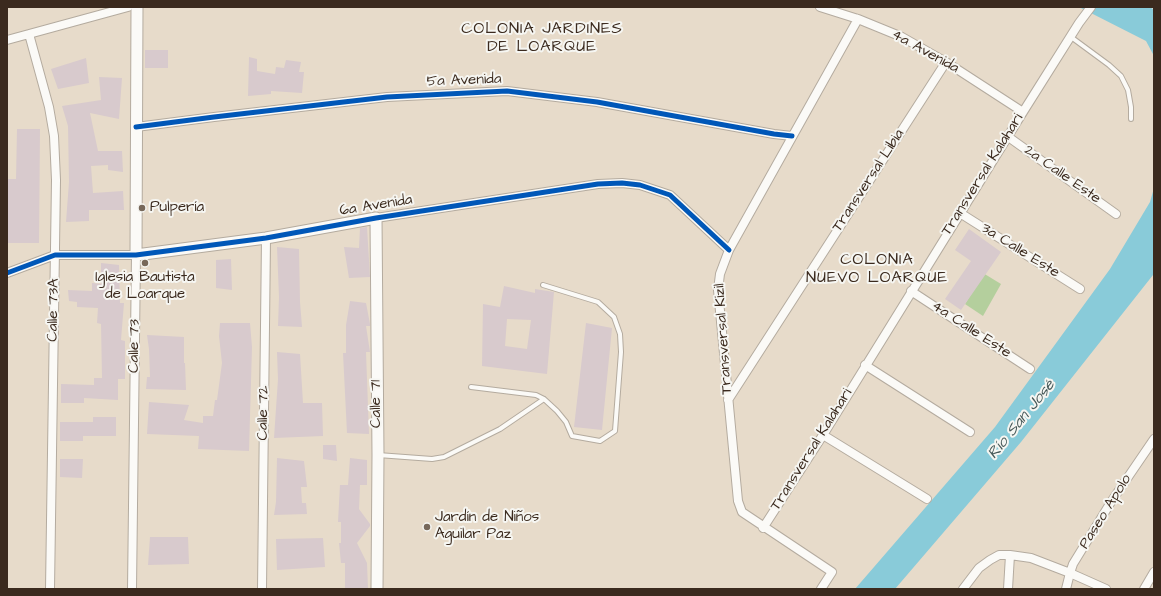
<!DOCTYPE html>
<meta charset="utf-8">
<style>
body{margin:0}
#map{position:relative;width:1161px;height:596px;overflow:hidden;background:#e7dbca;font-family:"Architects Daughter",sans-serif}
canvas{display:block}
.frame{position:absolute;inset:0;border:8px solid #3b2a1e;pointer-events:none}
</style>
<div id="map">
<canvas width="1161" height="596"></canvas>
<div class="frame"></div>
</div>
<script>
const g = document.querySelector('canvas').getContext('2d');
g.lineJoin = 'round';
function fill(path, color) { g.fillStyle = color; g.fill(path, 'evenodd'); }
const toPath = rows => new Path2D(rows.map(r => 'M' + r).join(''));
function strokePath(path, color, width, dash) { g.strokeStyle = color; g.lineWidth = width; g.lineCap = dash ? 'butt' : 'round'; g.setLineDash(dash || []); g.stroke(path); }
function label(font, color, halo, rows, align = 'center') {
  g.font = font + ' "Architects Daughter",sans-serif'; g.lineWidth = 4; g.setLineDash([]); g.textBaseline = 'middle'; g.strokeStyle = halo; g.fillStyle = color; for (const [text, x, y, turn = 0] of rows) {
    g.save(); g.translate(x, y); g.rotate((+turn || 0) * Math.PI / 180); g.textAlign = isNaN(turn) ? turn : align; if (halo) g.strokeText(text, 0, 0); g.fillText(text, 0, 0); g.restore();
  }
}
const green = toPath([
 [983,273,1001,284,983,316,965,304]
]);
const water = toPath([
 [1079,7,1150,7,1154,10,1154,56,1146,41],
 [1154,188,1154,272,1153,275,1021,442,895,589,855,589,995,427,1110,269,1150,202]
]);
const building = toPath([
 [145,50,168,50,168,68,145,68],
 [249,57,257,59,257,71,275,74,276,67,284,68,286,60,301,62,299,72,304,72,302,93,271,91,271,94,248,96],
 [86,58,89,83,58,89,51,69],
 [99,77,122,78,119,119,90,113,98,151,122,151,123,172,108,170,108,165,91,166,93,193,123,191,124,210,89,210,89,221,66,222,69,182,68,126,62,106,101,100],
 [17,129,40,129,39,243,7,243,7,179,16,179],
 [367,227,370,277,349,278,344,247,359,248,360,228],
 [969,229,1001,252,961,310,945,299,971,261,955,250],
 [277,247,299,249,300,302,302,327,278,326,279,297],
 [231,259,232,290,216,288,216,260],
 [101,263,119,265,120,303,124,303,121,340,125,341,125,379,118,379,118,400,84,398,84,403,61,403,61,384,94,385,94,378,102,378,101,324,97,323,98,308,77,307,77,302,69,301,68,290,92,291,92,283,101,284],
 [504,286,535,293,535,289,554,292,547,374,482,366,483,304,500,307],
 [507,319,531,320,527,349,505,346],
 [350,301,366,303,370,324,370,326,366,326,370,352,366,352,369,434,347,433,343,353,346,353,346,325],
 [220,323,250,323,252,347,249,451,198,449,199,436,147,434,149,402,189,405,184,420,203,423,203,416,213,416,215,400,217,400,222,363,219,336],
 [586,323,612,328,602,430,574,427],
 [147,335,184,337,184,363,185,363,186,390,146,389,147,377,150,377,149,349],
 [277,352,300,354,303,403,322,403,323,436,274,438,278,379],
 [93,417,116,417,116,436,83,436,83,441,60,441,60,422,93,422],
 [323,445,336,445,337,461,323,459],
 [277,458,304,461,307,487,301,487,302,503,306,503,307,514,274,515,276,502],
 [350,458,367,460,367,485,360,485,359,509,370,524,370,526,357,543,367,563,368,589,345,589,345,563,341,563,339,543,341,543,341,522,338,522,340,485,348,485],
 [60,459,83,459,82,478,60,477],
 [150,537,188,537,189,564,148,565],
 [323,538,325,567,277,570,276,539]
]);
const service = toPath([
 [1071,37,1109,65,1121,76,1128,90,1131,107,1131,119],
 [471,387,536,395,544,399,557,411,566,422,572,436,600,441,615,431,621,352,620,334,614,317,598,302,543,285],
 [378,455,432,459,444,457,500,429,544,399]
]);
const minor = toPath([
 [820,7,858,19,902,37,946,62,1023,112],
 [29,34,49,107,54,136,56,180,50,589],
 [7,40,128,7],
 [136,127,214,117,387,97,507,91,597,102,774,134,792,136],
 [1007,136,1116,214],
 [960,213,1080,289],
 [376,218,598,184,622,183,640,185,670,195,729,250],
 [7,273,55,255,136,255,132,589],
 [911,291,1030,369],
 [865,365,970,432],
 [728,400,946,62],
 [823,435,927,499],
 [763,528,823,435,1023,112,1079,23,1091,7],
 [262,589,266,238],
 [821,589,832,572,742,512,738,501,718,290,720,274,729,250,858,19],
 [963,589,979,568,990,560,999,555,1010,555,1031,558,1070,573,1106,589],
 [1008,589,1010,555],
 [1066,589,1070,573,1073,564,1111,502,1154,439],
 [1144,589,1154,572]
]);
const tertiary = toPath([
 [137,7,136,255,266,238,376,218,378,455,377,589]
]);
const cycleway = toPath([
 [136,127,214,117,387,97,507,91,597,102,774,134,792,136],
 [7,273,55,255,136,255,266,238,376,218,598,184,622,183,640,185,670,195,729,250]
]);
const markers = [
 [142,208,4,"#77685a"],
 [145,263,4,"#77685a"],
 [427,527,4,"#77685a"]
];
const streetNames = [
 ["4a Avenida",925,52,29],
 ["5a Avenida",464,81,-2],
 ["Transversal Kalahari",983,175,-58],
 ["2a Calle Este",1062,175,35],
 ["Transversal Libia",869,181,-57],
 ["6a Avenida",376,206,-9],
 ["3a Calle Este",1020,251,32],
 ["Calle 73A",54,310,-89],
 ["4a Calle Este",971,330,33],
 ["Transversal Kizil",724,339,-94],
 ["Calle 73",135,346,-89],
 ["Calle 71",377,404,-90],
 ["Calle 72",264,413,-89],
 ["Transversal Kalahari",812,450,-58],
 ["Paseo Apolo",1106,512,-58]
];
const poiNames = [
 ["Pulpería",150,208],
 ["Iglesia Bautista",145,278,"center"],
 ["de Loarque",145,295,"center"],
 ["Jardín de Niños",435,518],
 ["Aguilar Paz",435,535]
];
const neighbourhoodNames = [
 ["COLONIA JARDINES",542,30],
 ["DE LOARQUE",542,48],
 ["COLONIA",877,261],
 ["NUEVO LOARQUE",877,279]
];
const waterNames = [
 ["Río San José",1022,420,-51]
];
fill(green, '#b4cf9d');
fill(water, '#89cbd9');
fill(building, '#d8cacd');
strokePath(service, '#b4ab9f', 6);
strokePath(minor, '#b4ab9f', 10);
strokePath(tertiary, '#b4ab9f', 13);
strokePath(service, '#fbfaf7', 4);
strokePath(minor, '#fbfaf7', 8);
strokePath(tertiary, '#fbfaf7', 11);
strokePath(cycleway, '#0057b8', 5);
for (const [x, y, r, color] of markers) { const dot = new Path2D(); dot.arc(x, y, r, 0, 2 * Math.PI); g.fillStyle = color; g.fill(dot); strokePath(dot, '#f6f6f2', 1.5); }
label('15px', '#3b2a1e', '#f6f6f2', streetNames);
label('15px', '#3b2a1e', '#f6f6f2', poiNames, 'left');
g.letterSpacing = '1px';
label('16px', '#3b2a1e', '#f6f6f2', neighbourhoodNames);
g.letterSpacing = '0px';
label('italic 16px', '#465858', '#f6f6f2', waterNames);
</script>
